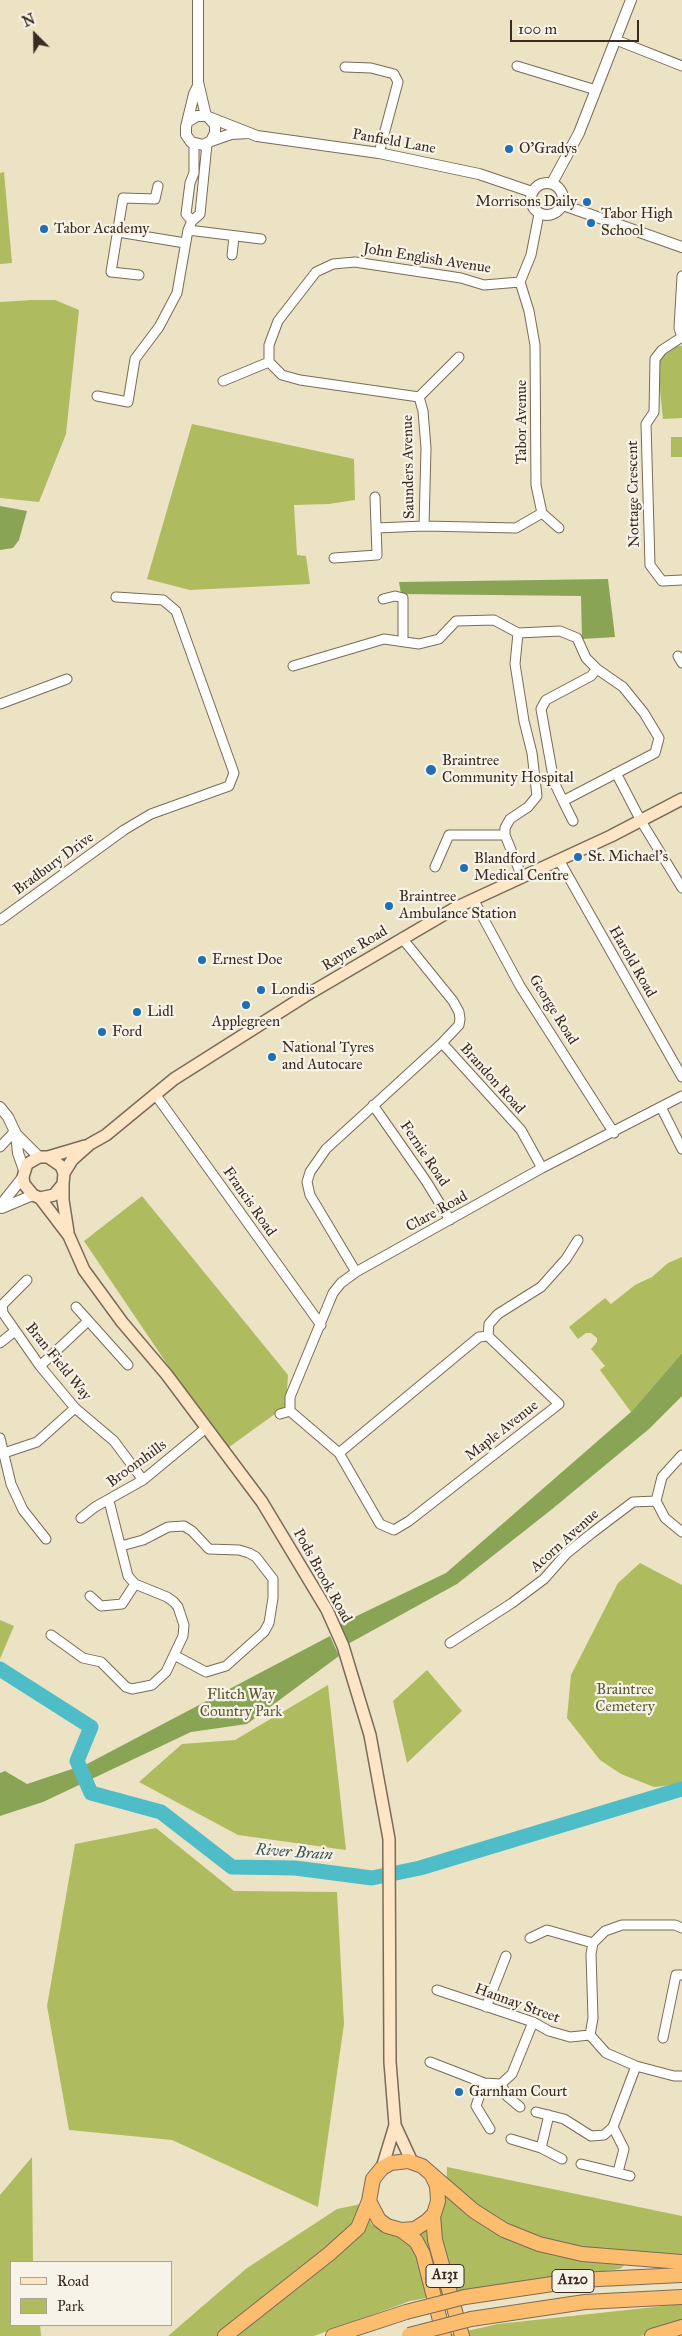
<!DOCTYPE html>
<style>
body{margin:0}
#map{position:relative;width:682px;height:2336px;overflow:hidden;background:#ece3c5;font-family:"IM FELL Great Primer",serif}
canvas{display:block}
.legend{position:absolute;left:10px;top:2261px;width:162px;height:65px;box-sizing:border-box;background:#f7f3e8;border:1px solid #aca397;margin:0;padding:6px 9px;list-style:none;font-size:15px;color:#3b2a1e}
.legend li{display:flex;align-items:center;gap:10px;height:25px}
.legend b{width:25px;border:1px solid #aca397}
.north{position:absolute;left:10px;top:10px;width:50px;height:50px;-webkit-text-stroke:4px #f7f3e8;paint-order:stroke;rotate:337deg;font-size:14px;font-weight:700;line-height:20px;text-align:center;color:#3b2a1e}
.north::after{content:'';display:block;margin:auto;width:18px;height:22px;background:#3b2a1e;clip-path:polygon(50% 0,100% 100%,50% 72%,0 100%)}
.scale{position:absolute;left:510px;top:20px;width:129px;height:22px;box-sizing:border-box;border:2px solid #3b2a1e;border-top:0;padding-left:6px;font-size:15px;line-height:18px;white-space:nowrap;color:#3b2a1e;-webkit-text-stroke:4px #f7f3e8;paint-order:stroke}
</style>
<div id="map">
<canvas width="682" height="2336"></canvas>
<ul class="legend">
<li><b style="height:6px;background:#fee5c5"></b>Road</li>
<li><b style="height:14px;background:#aebc5f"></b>Park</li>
</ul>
<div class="north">N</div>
<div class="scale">100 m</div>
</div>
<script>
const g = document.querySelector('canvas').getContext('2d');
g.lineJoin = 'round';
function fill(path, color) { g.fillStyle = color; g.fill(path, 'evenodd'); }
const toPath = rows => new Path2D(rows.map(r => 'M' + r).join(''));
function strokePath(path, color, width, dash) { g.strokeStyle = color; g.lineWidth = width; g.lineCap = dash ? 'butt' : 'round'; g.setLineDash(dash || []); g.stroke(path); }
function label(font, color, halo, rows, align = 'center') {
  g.font = font + ' "IM FELL Great Primer",serif'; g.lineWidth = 4.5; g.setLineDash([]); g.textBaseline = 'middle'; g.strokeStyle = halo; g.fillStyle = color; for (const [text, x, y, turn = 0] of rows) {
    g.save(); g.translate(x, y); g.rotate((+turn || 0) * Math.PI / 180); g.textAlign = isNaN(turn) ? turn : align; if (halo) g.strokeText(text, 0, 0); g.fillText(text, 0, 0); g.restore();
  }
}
const green = toPath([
 [4,172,12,263,0,264,0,173],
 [32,300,55,300,79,310,66,434,39,502,0,498,0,302],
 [675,346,682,346,682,418,663,419,657,362],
 [192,424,354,459,355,500,329,504,294,505,297,555,306,556,310,584,190,590,147,579],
 [671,437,682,437,682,457,671,457],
 [142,1196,288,1375,286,1406,225,1450,84,1241],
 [682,1257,682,1353,631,1412,600,1370,605,1366,591,1349,597,1342,597,1338,591,1333,586,1333,578,1339,569,1327,605,1298,611,1304,635,1285,652,1277,668,1263],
 [640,1563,682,1585,682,1784,654,1787,621,1774,600,1760,567,1718,571,1675,618,1583],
 [0,1620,14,1626,0,1659],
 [427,1670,462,1711,407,1763,393,1701],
 [328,1685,346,1850,238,1835,139,1782,182,1744,235,1740],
 [156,1828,234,1891,337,1892,344,2024,318,2207,172,2140,69,2130,47,2006,75,1844],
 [32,2157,33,2262,11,2262,11,2325,40,2325,41,2336,0,2336,0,2195],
 [447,2167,682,2216,682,2255,640,2251,620,2269,469,2290,410,2301,314,2336,168,2336,247,2268,337,2209,361,2204,372,2225,389,2234,415,2235,440,2217,446,2195],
 [682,2304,682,2323,641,2336,444,2336,498,2324]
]);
const forest = toPath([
 [0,506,27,511,19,540,13,548,0,550],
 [608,579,615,637,582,639,581,596,401,594,399,582],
 [682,1353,682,1396,649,1429,551,1510,457,1584,348,1644,340,1624,446,1573,631,1412],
 [330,1636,339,1656,247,1724,191,1732,43,1802,0,1816,0,1773,5,1771,27,1784,87,1764]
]);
const river = toPath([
 [0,1669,91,1727,77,1761,91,1793,161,1812,232,1867,295,1868,372,1878,420,1868,682,1789]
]);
const minor = toPath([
 [616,40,682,66],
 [517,66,596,90],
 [345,67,371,68,394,74,398,82,379,153],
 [192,221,186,214,190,183,194,173,194,144],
 [188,230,261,239],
 [118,232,185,243],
 [232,255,234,237],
 [139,275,111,272,123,198,155,199,158,186],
 [682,276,679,328,682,337],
 [682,337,662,350,655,359,654,412,646,424,650,565,662,581,682,580],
 [269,362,269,345,278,321,316,272,333,264,355,262,461,278,484,285,520,282],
 [269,362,282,375,300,380,419,397,423,411,426,448,424,526],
 [223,381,269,362],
 [97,396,128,402,135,359,159,327,177,293,188,230,192,221,200,214,207,144],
 [419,397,459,357],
 [542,513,559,528],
 [377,528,424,526,516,528,542,513,536,485,535,345,529,311,520,282,531,255,539,214],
 [334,558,377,555,375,497],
 [383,599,395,596,403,598,403,641],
 [678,656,682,663],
 [293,666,384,639,419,644,439,639,456,621,494,620,518,633],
 [0,704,67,679],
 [616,773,641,821,682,888],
 [563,801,573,821],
 [559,860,682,1077],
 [435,867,449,835,505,835],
 [522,877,505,835,505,828,510,819,528,807,537,796,532,753,524,721,515,664,518,633,560,631,577,638,586,658,597,669,623,687,644,713,659,738,655,753,563,801,554,782,541,709,546,700,591,676,597,669],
 [473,899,520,986,614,1133],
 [0,920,124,830,151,814,229,786,234,773,176,611,163,600,116,597],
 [402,938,453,1001,459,1012,460,1019,459,1025,442,1043,521,1130,542,1168],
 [155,1094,321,1325],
 [373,1105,426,1181,450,1220],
 [661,1107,682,1149],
 [0,1147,15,1131],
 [356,1272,310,1195,307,1182,310,1172,326,1149,442,1043],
 [27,1280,2,1305,3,1313,40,1366,75,1408,114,1441,143,1480],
 [76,1307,128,1365],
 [488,1336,489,1324,498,1314,541,1287,566,1259,578,1240],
 [0,1343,15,1331],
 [40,1366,88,1321],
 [290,1411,339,1453,380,1524,394,1530,409,1521,559,1404,488,1336,479,1337,339,1453],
 [290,1411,290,1397,333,1293,341,1283,356,1272,542,1168,682,1096],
 [280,1414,290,1411],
 [0,1438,11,1484,23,1510,46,1539],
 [4,1453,37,1442,75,1408],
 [682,1455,662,1477,656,1501,665,1518,682,1532],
 [81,1518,95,1507,143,1480,206,1428],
 [121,1546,143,1540,168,1527,184,1526,192,1531,209,1549,239,1550,249,1553,256,1557,273,1579,273,1598,269,1623,264,1632,226,1666,206,1672,174,1655],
 [90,1596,101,1606,122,1604,135,1584],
 [51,1635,83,1658,101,1662,126,1687,132,1689,152,1685,166,1672,183,1636,184,1625,178,1607,174,1602,167,1597,135,1584,128,1576,109,1501],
 [450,1643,512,1603,544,1579,566,1554,592,1533,633,1502,656,1501],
 [682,1928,675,1925,622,1925,605,1931,593,1943,591,1954,593,2018,590,2035,606,2053,636,2066,674,2076,682,2076],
 [530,1938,547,1930,593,1943],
 [437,1990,533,2022,549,2031,570,2037,590,2035],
 [486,2007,506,1956],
 [663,2038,676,1975,682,1975],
 [430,2062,484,2083,501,2084,512,2074,533,2022],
 [484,2083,476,2106,490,2129],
 [501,2084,507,2096,520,2107],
 [536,2112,564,2119,591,2136,604,2135,613,2127,636,2066],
 [613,2127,624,2149,618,2172],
 [511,2139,541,2148,562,2159],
 [541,2148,549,2115],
 [581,2164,630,2176]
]);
const tertiary = toPath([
 [198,0,198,82,206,116],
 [198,86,194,94,186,127,186,135,191,142,203,145,211,141,215,133,215,125,209,118],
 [189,121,197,116,206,116,257,136,379,153,479,174,532,192],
 [211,141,231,134,248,133],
 '531 199a16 16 0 1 1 32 0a16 16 0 1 1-32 0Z',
 [552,183,579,133,631,0],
 [563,205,682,247],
 [0,1107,8,1117,16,1134,18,1153,24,1170],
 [16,1134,39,1157],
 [0,1206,23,1177],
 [2,1208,33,1195]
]);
const secondary = toPath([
 [48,1157,61,1166,64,1173,63,1184,54,1195,40,1198,33,1195,24,1184,23,1177,27,1164,39,1157,48,1157,85,1146],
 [64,1173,72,1160,90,1144,106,1135,174,1079,305,996,455,908,611,836,682,799],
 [63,1184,63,1200,68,1232],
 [40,1198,69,1236,84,1270,122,1322,167,1375,262,1502,327,1610,343,1646,370,1735,389,1839,390,2062,395,2125,382,2168],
 [395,2125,412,2162]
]);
const trunk = toPath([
 [432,2175,437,2186,438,2201,434,2214,427,2221,415,2229,401,2230,387,2226,379,2220,369,2201,373,2179,382,2168,391,2163,408,2161,422,2166,474,2211,504,2230,539,2244,582,2254,682,2262],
 [433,2215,435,2240,462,2336],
 [401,2230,416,2241,423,2254,444,2336],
 [465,2297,579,2280,682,2275],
 [471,2319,585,2302,682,2297],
 [225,2336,329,2254,358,2228,369,2201],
 [333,2336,406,2312],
 [652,2336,682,2327]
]);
const trunkBridge = toPath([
 [406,2312,465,2297],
 [409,2335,471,2319]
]);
const markers = [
 [509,149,5,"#1f6fb2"],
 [587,202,5,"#1f6fb2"],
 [591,223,5,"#1f6fb2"],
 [44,229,5,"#1f6fb2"],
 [431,770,6,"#1f6fb2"],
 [578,857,5,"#1f6fb2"],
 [464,868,5,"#1f6fb2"],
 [389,906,5,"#1f6fb2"],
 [202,960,5,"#1f6fb2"],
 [261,990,5,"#1f6fb2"],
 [246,1005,5,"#1f6fb2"],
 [137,1012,5,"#1f6fb2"],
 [102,1032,5,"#1f6fb2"],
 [272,1057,5,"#1f6fb2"],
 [459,2092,5,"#1f6fb2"]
];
const shields = [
 [445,2276,38],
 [573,2281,42]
];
const shieldNames = [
 ["A131",445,2276],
 ["A120",573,2281]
];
const streetNames = [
 ["Panfield Lane",394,142,10],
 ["John English Avenue",427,259,9],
 ["Tabor Avenue",522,422,-90],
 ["Saunders Avenue",409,467,-91],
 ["Nottage Crescent",634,494,-91],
 ["Bradbury Drive",54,864,-36],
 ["Rayne Road",355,949,-31],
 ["Harold Road",632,962,60],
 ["George Road",553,1010,58],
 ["Brandon Road",492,1079,48],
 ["Fernie Road",424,1154,56],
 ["Francis Road",249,1202,55],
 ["Clare Road",437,1212,-29],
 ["Bran Field Way",58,1362,51],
 ["Maple Avenue",502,1431,-38],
 ["Broomhills",137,1464,-36],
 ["Acorn Avenue",565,1541,-42],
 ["Pods Brook Road",322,1576,61],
 ["Hannay Street",517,2004,20]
];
const poiNames = [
 ["O'Gradys",519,149],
 ["Morrisons Daily",577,202,"right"],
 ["Tabor High",601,214],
 ["School",601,231],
 ["Tabor Academy",54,229],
 ["Braintree",442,761],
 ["Community Hospital",442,778],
 ["St. Michael's",588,857],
 ["Blandford",474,859],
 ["Medical Centre",474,876],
 ["Braintree",399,897],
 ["Ambulance Station",399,914],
 ["Ernest Doe",212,960],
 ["Londis",271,990],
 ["Lidl",147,1012],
 ["Applegreen",246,1022,"center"],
 ["Ford",112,1032],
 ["National Tyres",282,1048],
 ["and Autocare",282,1065],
 ["Garnham Court",469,2092]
];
const parkNames = [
 ["Braintree",625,1690],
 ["Cemetery",625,1707],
 ["Flitch Way",241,1695],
 ["Country Park",241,1712]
];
const waterNames = [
 ["River Brain",294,1853,4]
];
fill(green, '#aebc5f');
fill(forest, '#8aa456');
strokePath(river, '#4fbdc7', 15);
strokePath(minor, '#796b58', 11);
strokePath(tertiary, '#796b58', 12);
strokePath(secondary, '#796b58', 14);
strokePath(trunk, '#796b58', 16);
strokePath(minor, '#fff', 9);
strokePath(tertiary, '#fff', 10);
strokePath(secondary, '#fee5c5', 11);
strokePath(trunk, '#fcbd6f', 14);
strokePath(trunkBridge, '#796b58', 16, []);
strokePath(trunkBridge, '#fcbd6f', 14);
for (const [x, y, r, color] of markers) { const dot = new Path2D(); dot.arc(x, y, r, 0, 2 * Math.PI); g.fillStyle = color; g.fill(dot); strokePath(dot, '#f7f3e8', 2); }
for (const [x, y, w] of shields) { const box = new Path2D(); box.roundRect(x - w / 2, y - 11.5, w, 23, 4); g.fillStyle = '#f7f3e8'; g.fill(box); strokePath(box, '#3b2a1e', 1); }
label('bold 14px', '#3b2a1e', null, shieldNames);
label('15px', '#3b2a1e', '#f7f3e8', streetNames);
label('15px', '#3b2a1e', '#f7f3e8', poiNames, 'left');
label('15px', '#5e5632', '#f7f3e8', parkNames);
label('italic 16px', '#415651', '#f7f3e8', waterNames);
</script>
